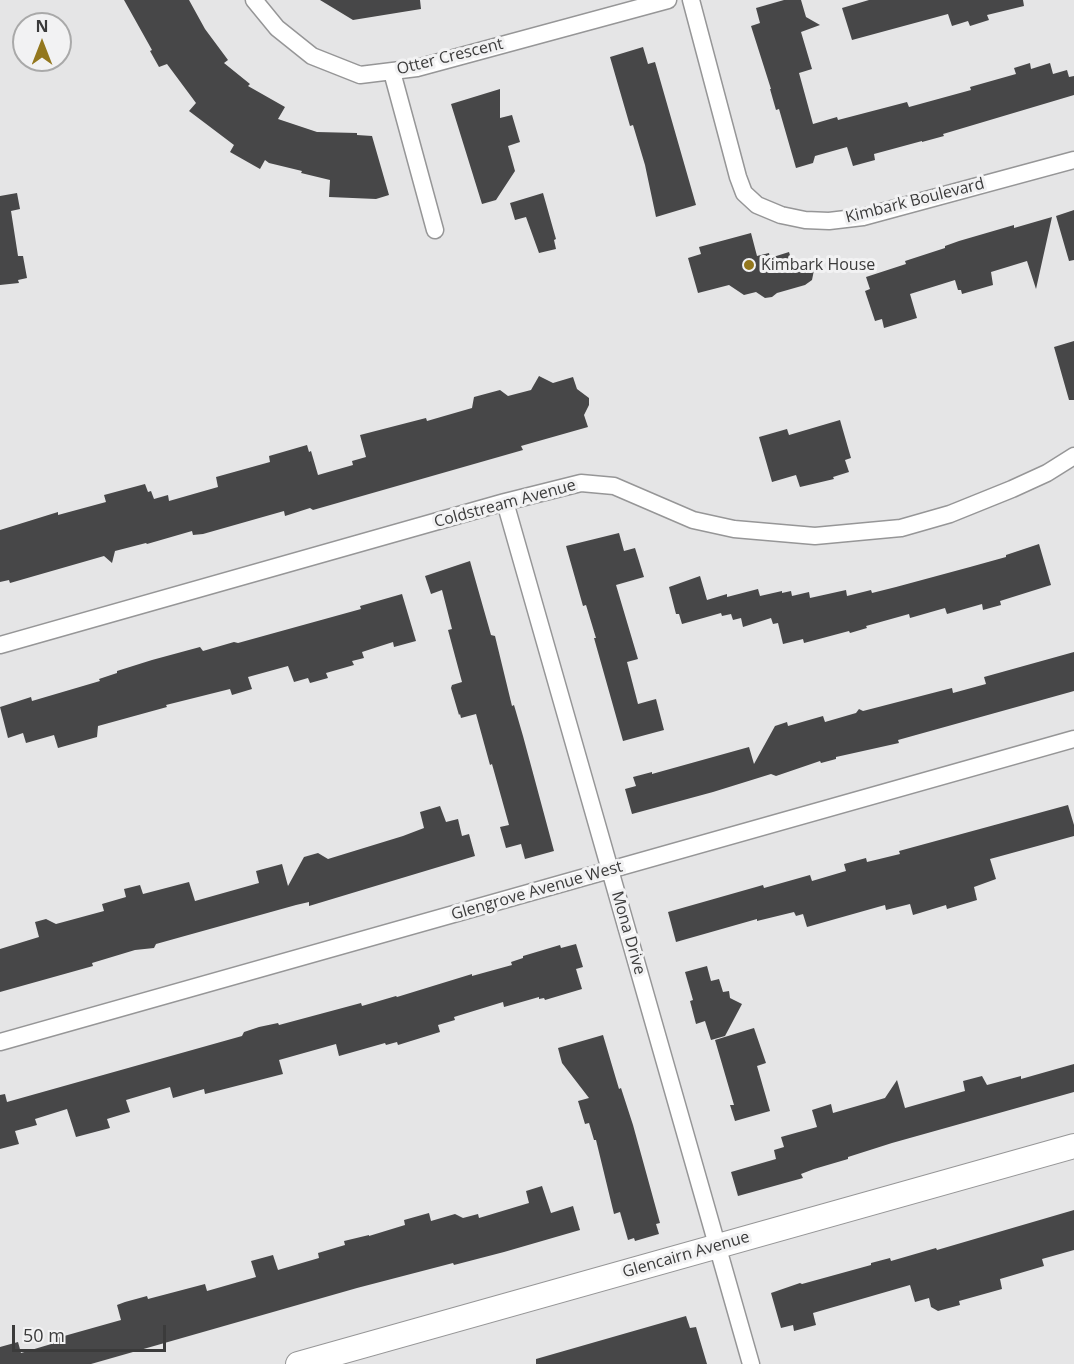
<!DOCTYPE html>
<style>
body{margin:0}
#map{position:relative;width:1074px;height:1364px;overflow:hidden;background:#e5e5e6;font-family:"Open Sans",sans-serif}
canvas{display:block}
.north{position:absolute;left:12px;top:12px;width:60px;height:60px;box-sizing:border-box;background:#f2f2f3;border:2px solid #a9a9a9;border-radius:50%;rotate:0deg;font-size:16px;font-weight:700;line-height:24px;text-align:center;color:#3b3b3b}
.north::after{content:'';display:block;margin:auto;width:21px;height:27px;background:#93771d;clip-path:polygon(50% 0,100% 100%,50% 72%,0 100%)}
.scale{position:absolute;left:12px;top:1325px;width:154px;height:27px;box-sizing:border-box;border:3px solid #3b3b3b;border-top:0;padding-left:8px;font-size:18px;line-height:21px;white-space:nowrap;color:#3b3b3b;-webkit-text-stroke:4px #f2f2f3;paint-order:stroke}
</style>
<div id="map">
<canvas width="1074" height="1364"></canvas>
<div class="north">N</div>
<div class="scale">50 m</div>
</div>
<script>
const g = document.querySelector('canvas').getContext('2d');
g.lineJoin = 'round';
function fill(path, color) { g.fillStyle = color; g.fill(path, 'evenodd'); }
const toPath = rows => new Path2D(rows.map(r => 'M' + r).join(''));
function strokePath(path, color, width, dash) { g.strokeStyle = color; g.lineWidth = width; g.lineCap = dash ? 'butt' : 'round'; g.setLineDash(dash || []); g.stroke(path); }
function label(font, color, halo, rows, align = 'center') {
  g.font = font + ' "Open Sans",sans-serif'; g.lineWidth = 6; g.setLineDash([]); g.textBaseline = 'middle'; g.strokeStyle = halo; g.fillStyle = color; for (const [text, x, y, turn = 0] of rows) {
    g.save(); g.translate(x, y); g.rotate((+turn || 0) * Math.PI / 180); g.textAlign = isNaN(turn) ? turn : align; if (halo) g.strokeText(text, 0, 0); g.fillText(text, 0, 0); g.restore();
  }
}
const building = toPath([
 [124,0,189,0,205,29,228,60,224,63,250,84,248,86,285,107,278,119,317,132,357,133,357,135,372,136,389,195,376,199,329,197,330,180,301,173,302,171,269,163,265,160,260,169,230,152,234,145,189,111,196,103,167,64,159,67,150,51,152,50],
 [320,0,420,0,421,9,353,20],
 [784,0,801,0,806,17,820,25,801,32,812,69,799,73,813,124,837,117,838,120,907,102,909,107,971,90,970,87,1016,74,1014,68,1030,63,1031,69,1050,63,1053,74,1067,70,1069,77,1074,76,1074,95,943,134,944,136,922,142,922,141,874,154,875,160,853,166,847,147,815,156,813,163,796,168,779,109,776,110,770,89,771,89,751,26,760,23,756,8],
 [869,0,1023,0,1024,6,987,15,989,20,970,26,968,21,952,26,948,14,852,40,842,8],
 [643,47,648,64,655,62,696,205,656,217,645,165,633,125,630,126,610,57],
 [500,89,500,118,512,115,520,142,508,146,515,171,496,200,482,204,451,104],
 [17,193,20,209,11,211,18,256,23,256,27,278,18,280,19,283,0,285,0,196],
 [543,193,556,239,554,240,556,249,539,253,526,217,515,220,510,203],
 [1074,210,1074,260,1069,261,1056,216],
 [1052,217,1036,289,1027,261,991,272,993,285,962,294,961,290,958,290,955,280,910,294,917,318,884,328,882,319,875,321,865,291,870,289,866,277,906,264,905,261,945,248,945,246,959,241,1014,225,1014,228],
 [751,233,757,256,769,253,770,258,789,252,792,262,803,260,811,263,814,270,812,280,805,285,777,293,772,297,765,298,756,292,744,295,729,285,698,293,688,258,701,254,699,247],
 [1074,341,1074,400,1069,400,1054,347],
 [539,376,553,383,573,377,577,389,589,398,589,405,584,415,588,427,521,446,523,450,313,510,310,508,285,516,284,511,203,534,193,535,192,531,147,544,146,543,115,551,112,563,104,556,10,583,9,580,0,582,0,530,58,512,58,515,106,502,104,495,145,484,148,492,151,491,154,499,168,495,169,501,218,487,216,477,270,462,269,456,307,445,309,452,311,451,318,475,353,465,352,461,366,457,360,435,426,418,427,421,472,408,474,397,500,390,508,396,531,390],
 [840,420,851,458,845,460,849,472,833,477,834,479,800,487,796,475,772,482,759,437,787,429,789,435],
 [619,533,624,551,635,548,644,577,616,585,638,659,627,662,638,704,656,699,664,730,623,741,594,638,596,638,586,605,583,606,566,546],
 [1039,544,1051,585,1000,601,1001,605,983,610,982,604,947,614,945,608,910,618,909,614,866,626,867,628,850,633,849,631,804,643,803,639,783,644,778,623,773,624,771,618,743,627,741,618,733,620,731,614,722,616,721,613,682,624,679,614,676,614,669,587,700,576,707,600,727,594,727,597,758,589,760,596,782,591,782,593,791,591,792,596,809,592,810,598,846,590,847,596,871,590,872,593,896,587,970,567,1006,557,1006,555],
 [470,561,491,635,495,636,512,706,514,705,523,736,554,851,525,859,521,844,506,848,500,827,509,825,492,764,490,765,476,714,461,718,460,714,459,715,451,688,452,685,462,682,448,630,452,629,442,590,431,594,425,576],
 [402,594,416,641,394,647,393,642,362,652,364,658,352,661,354,665,326,673,328,678,310,683,308,678,294,682,288,666,248,677,252,689,232,695,230,689,166,705,167,707,98,726,97,737,58,748,54,735,26,743,23,733,8,738,0,707,31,697,32,701,100,681,99,679,117,673,117,671,152,660,200,647,203,651,234,642,238,643,361,609,360,606],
 [1074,652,1074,691,898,740,899,743,836,757,836,759,821,763,820,761,776,776,771,774,713,792,632,814,625,789,636,786,633,777,652,772,652,774,749,747,754,764,775,726,787,722,788,726,823,716,825,722,856,713,859,709,863,711,952,688,953,693,986,684,984,677],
 [1068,805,1074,825,1074,836,990,859,996,879,974,887,977,900,947,909,946,905,913,915,910,904,886,910,885,905,807,927,803,914,796,916,794,912,757,921,757,919,676,942,668,912,763,885,764,888,810,875,812,881,846,871,844,864,866,858,867,862,900,854,899,851],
 [440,806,446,822,458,819,462,836,469,834,475,856,309,906,309,902,296,905,156,944,154,948,135,950,92,963,93,966,0,992,0,949,39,937,35,922,46,919,56,924,104,911,102,904,126,897,124,889,140,885,143,894,189,882,195,901,259,883,256,871,282,864,288,886,304,857,318,853,328,859,403,836,424,828,420,812],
 [576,944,583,967,576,969,582,989,545,1000,544,998,539,999,539,997,504,1007,503,1002,454,1017,455,1020,438,1025,440,1032,398,1045,397,1042,386,1045,385,1043,339,1056,336,1044,279,1060,283,1074,205,1094,204,1089,173,1098,170,1087,126,1100,130,1112,107,1119,110,1128,76,1137,67,1109,35,1119,37,1125,15,1131,19,1144,0,1149,0,1095,5,1094,7,1102,242,1036,244,1032,259,1027,278,1023,279,1025,361,1003,362,1006,396,996,397,997,472,974,472,976,512,965,511,962,523,958,523,956,560,945,561,948],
 [707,966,711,981,719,979,723,992,729,991,730,998,742,1004,725,1036,711,1040,705,1021,696,1024,690,1001,693,1000,685,972],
 [754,1028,766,1063,757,1066,770,1111,735,1121,730,1105,734,1105,715,1040],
 [603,1035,619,1089,621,1088,633,1125,660,1223,656,1224,659,1234,635,1241,634,1238,628,1240,620,1212,614,1214,596,1140,594,1140,589,1123,585,1124,578,1101,589,1098,562,1063,558,1048],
 [1074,1064,1074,1092,892,1143,848,1157,848,1159,814,1169,801,1174,803,1178,738,1196,731,1172,776,1159,774,1150,784,1147,781,1137,817,1127,812,1110,831,1104,833,1113,885,1098,897,1080,905,1108,965,1091,963,1081,982,1076,987,1085,1021,1076,1021,1079],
 [542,1186,551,1213,573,1206,580,1230,504,1252,454,1265,453,1263,357,1288,91,1364,0,1364,0,1347,18,1342,21,1353,58,1342,57,1338,121,1320,117,1305,125,1302,147,1296,148,1299,205,1284,207,1291,256,1277,251,1261,273,1255,278,1270,319,1258,318,1253,345,1245,344,1241,369,1235,369,1236,405,1225,404,1220,429,1213,431,1221,455,1214,463,1218,478,1214,479,1218,529,1203,526,1191],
 [1074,1210,1074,1250,1042,1259,1044,1266,1000,1279,1002,1289,959,1301,960,1305,938,1311,931,1307,929,1298,915,1302,910,1285,813,1313,816,1325,794,1331,793,1325,781,1328,771,1293,800,1283,802,1284,871,1265,871,1263,890,1258,891,1261,936,1248,937,1250],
 [686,1316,690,1328,696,1327,707,1364,536,1364,536,1359]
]);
const street = toPath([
 [254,0,277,28,312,56,360,75,417,68,668,0],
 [691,0,738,177,744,193,757,205,781,215,805,220,829,221,863,217,1074,160],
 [392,72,435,230],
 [505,502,751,1364],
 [0,645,505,502,581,483,614,486,693,520,734,529,815,536,901,528,950,514,1012,489,1047,473,1074,456],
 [0,1042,1074,739]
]);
const secondary = toPath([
 [298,1364,1074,1146]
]);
const markers = [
 [749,265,6,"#93771d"]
];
const streetNames = [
 ["Otter Crescent",450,57,-14],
 ["Kimbark Boulevard",915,201,-14],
 ["Coldstream Avenue",505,504,-15],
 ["Glengrove Avenue West",537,891,-16],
 ["Mona Drive",628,933,74],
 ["Glencairn Avenue",686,1255,-16]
];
const poiNames = [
 ["Kimbark House",761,265]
];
fill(building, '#474748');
strokePath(street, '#969697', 19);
strokePath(secondary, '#969697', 26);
strokePath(street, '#fff', 16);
strokePath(secondary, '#fff', 24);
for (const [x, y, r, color] of markers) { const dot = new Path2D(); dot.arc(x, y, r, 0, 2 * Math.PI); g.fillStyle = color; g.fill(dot); strokePath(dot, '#f2f2f3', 2); }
label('16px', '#3b3b3b', '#f2f2f3', streetNames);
label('16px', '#3b3b3b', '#f2f2f3', poiNames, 'left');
</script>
